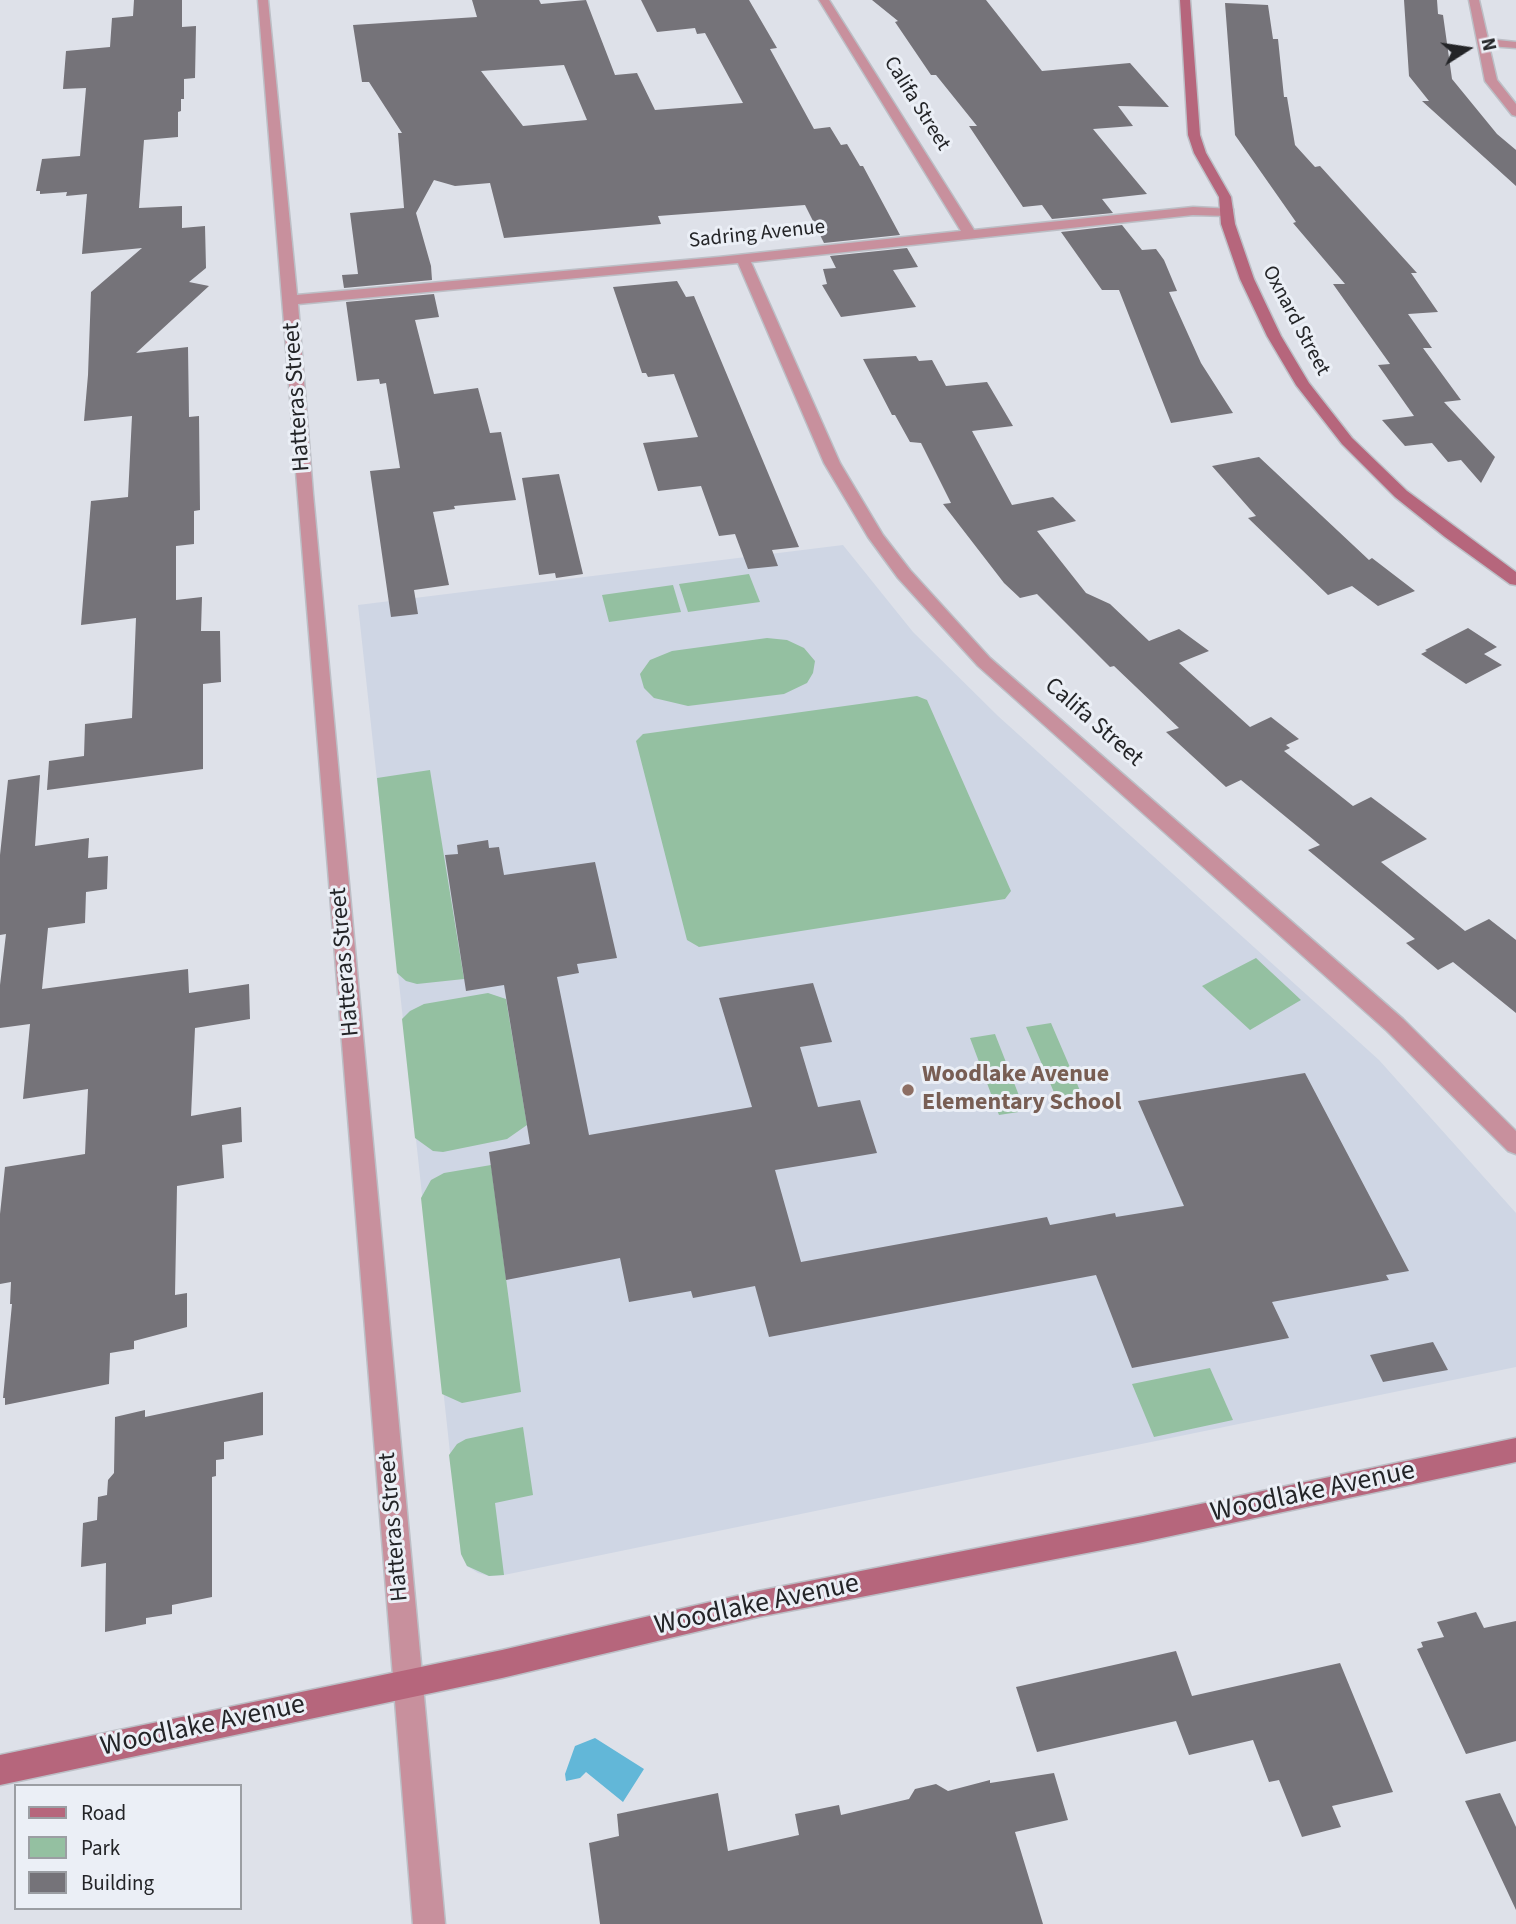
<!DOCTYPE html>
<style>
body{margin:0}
#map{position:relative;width:1516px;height:1924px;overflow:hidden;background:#dee1e9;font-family:"Source Sans 3",sans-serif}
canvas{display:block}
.legend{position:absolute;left:14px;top:1784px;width:228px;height:126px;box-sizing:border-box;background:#ebeff6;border:2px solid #9b9ea3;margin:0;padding:9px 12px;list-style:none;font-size:21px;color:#232427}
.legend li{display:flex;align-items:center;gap:14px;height:35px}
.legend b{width:35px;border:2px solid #9b9ea3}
.north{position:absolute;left:1432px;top:14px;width:70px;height:70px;-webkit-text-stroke:5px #ebeff6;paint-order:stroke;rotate:78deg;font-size:19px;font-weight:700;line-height:28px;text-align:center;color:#232427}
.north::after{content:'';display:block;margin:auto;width:24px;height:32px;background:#232427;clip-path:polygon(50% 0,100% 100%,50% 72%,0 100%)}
</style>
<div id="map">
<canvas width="1516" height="1924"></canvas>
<ul class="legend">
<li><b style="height:9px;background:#b6667c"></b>Road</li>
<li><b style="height:19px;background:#94c0a1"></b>Park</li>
<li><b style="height:19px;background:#757379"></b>Building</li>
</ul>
<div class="north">N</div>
</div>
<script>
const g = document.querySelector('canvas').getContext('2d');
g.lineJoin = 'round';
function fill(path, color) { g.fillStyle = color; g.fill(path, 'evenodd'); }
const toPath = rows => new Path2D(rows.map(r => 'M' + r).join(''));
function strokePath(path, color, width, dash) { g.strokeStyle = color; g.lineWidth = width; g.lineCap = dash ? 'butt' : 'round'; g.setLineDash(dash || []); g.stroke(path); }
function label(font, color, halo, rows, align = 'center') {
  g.font = font + ' "Source Sans 3",sans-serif'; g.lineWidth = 6; g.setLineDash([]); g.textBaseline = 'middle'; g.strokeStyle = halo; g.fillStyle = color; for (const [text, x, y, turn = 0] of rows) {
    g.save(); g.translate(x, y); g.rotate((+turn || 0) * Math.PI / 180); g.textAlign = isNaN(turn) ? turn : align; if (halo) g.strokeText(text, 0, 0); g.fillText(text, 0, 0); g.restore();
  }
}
const built = toPath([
 [843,545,913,632,998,716,1379,1060,1516,1213,1516,1367,504,1575,489,1576,478,1573,467,1566,461,1554,358,605]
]);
const green = toPath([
 [749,574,760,602,688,612,679,584],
 [673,585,681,612,609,622,602,595],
 [767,638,787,640,804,648,815,661,813,673,807,683,784,694,688,706,654,698,644,688,640,674,650,660,672,651],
 [917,696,927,700,1011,891,1005,899,699,947,687,940,636,741,643,734],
 [430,770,464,979,417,984,406,981,397,973,377,778],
 [1256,958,1301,1000,1250,1030,1202,986],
 [488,993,506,999,527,1125,507,1139,443,1152,433,1151,415,1138,402,1019,410,1011,424,1004],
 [1051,1023,1084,1100,1059,1104,1026,1027],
 [995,1034,1025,1111,999,1115,970,1038],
 [491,1165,521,1392,462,1403,442,1394,421,1198,431,1180,444,1173],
 [1210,1368,1233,1420,1154,1437,1132,1384],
 [523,1427,533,1495,495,1503,504,1575,489,1576,467,1566,461,1554,449,1455,457,1444,466,1439]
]);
const water = toPath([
 [595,1738,644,1769,623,1802,586,1772,580,1778,566,1781,565,1774,575,1746]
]);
const building = toPath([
 [134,0,182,0,182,27,196,26,195,78,184,79,184,99,181,99,181,111,178,112,178,137,144,140,139,208,182,206,182,228,205,226,206,268,189,282,209,286,136,353,188,347,189,417,199,416,200,510,194,511,194,544,176,546,176,600,202,597,201,631,220,631,221,682,203,684,203,769,47,790,49,761,84,756,85,724,132,718,136,618,81,625,91,501,128,497,132,416,84,421,88,375,91,292,142,248,82,254,87,194,66,196,67,192,40,194,40,191,36,191,42,159,80,156,86,88,63,89,66,51,110,47,112,18,133,16],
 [472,0,539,0,541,4,586,0,615,75,637,73,655,110,743,103,705,33,697,34,695,28,657,32,641,0,749,0,777,48,770,49,814,129,830,127,841,145,847,144,860,166,863,166,900,235,824,243,805,205,658,216,661,224,504,238,490,183,455,186,434,180,416,213,431,266,432,280,344,288,342,275,358,274,350,213,404,208,398,133,402,133,369,82,362,82,353,25,477,17],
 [564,65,587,120,523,126,481,71],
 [872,0,986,0,1042,71,1130,63,1169,107,1118,106,1133,126,1093,129,1147,194,1102,199,1113,213,1052,219,1042,205,1023,207,969,126,977,126,936,75,931,75,895,22,898,21],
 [1404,0,1437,0,1438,14,1443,15,1452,79,1497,134,1516,150,1516,186,1422,101,1429,101,1409,76],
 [1225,3,1268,5,1273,39,1278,39,1284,97,1287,97,1295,145,1315,167,1320,166,1417,273,1411,273,1438,312,1408,314,1432,348,1423,348,1461,400,1444,402,1495,457,1481,483,1461,460,1448,462,1432,443,1405,446,1382,420,1414,416,1378,365,1390,364,1333,284,1345,284,1293,223,1296,222,1235,135],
 [1122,225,1142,250,1156,249,1164,260,1177,291,1169,292,1201,363,1233,413,1171,423,1119,290,1102,290,1061,232],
 [907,248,918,267,893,270,916,307,841,317,822,285,827,284,823,269,836,268,830,256],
 [677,281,686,297,694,296,799,547,772,550,778,566,748,569,735,534,719,536,701,486,658,491,643,443,698,437,674,374,648,377,646,373,642,373,613,287],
 [434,294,439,317,415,320,434,394,478,388,490,433,501,432,516,500,454,506,455,509,433,512,449,585,414,590,418,614,391,617,370,471,400,468,386,383,380,384,379,379,357,381,346,302],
 [916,356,919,361,932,360,946,386,987,382,1013,426,972,431,1012,505,1053,497,1076,521,1037,531,1086,593,1110,604,1149,641,1179,629,1209,651,1179,663,1250,727,1271,717,1299,739,1286,745,1290,748,1284,751,1353,806,1371,797,1427,839,1381,862,1465,931,1489,919,1516,940,1516,1013,1453,962,1438,970,1406,943,1415,939,1308,850,1320,845,1241,780,1226,787,1166,732,1179,728,1114,666,1110,667,1037,594,1020,598,1004,583,943,504,951,503,921,443,910,442,895,415,892,415,863,359],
 [1259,457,1369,560,1372,558,1415,591,1378,606,1352,586,1328,595,1248,518,1256,516,1212,466],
 [559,474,583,574,556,578,555,573,539,575,522,478],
 [1468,628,1497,647,1484,654,1502,665,1466,684,1421,654,1427,651,1425,650],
 [40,775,35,846,89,838,88,858,108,856,107,889,86,892,85,923,48,928,42,989,188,969,189,993,249,984,250,1019,195,1028,191,1116,241,1107,242,1142,222,1145,224,1178,177,1186,175,1295,187,1293,187,1327,134,1341,134,1349,110,1353,109,1384,5,1405,5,1398,3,1398,12,1304,10,1304,11,1282,0,1284,0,1214,5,1167,85,1154,88,1089,23,1099,30,1024,0,1028,0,985,6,934,0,935,0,855,8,780],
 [488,840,489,848,499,847,504,875,595,862,617,958,577,964,579,973,557,977,589,1135,752,1107,719,998,813,983,832,1042,800,1047,818,1107,860,1100,877,1153,775,1170,801,1262,1047,1217,1050,1225,1115,1213,1116,1217,1184,1206,1138,1101,1305,1073,1409,1271,1386,1275,1389,1280,1272,1302,1289,1338,1132,1368,1096,1275,769,1337,755,1286,693,1298,691,1291,629,1302,620,1258,506,1280,489,1152,530,1144,504,985,466,991,445,855,458,854,457,845],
 [1433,1342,1448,1370,1383,1382,1370,1355],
 [263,1392,263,1435,224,1442,224,1459,216,1460,216,1476,212,1477,212,1597,172,1605,172,1614,146,1618,146,1624,105,1632,106,1563,81,1567,83,1523,97,1520,98,1497,107,1495,108,1480,114,1473,115,1417,145,1410,145,1417],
 [1476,1612,1484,1628,1516,1621,1516,1741,1466,1754,1417,1649,1423,1647,1421,1642,1444,1637,1437,1622],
 [1176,1651,1192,1696,1340,1663,1393,1792,1332,1806,1341,1827,1302,1837,1279,1780,1269,1782,1253,1740,1189,1755,1176,1721,1037,1752,1016,1687],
 [1054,1773,1068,1820,1015,1832,1043,1924,600,1924,589,1843,619,1836,617,1814,718,1793,728,1851,799,1835,795,1814,839,1805,841,1815,909,1799,915,1789,936,1784,948,1791,990,1780,990,1783],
 [1500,1793,1516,1827,1516,1910,1465,1801]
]);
const street = toPath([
 [258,0,268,0,297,295,719,257,961,231,819,0,829,0,974,230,1193,207,1233,209,1233,215,1228,216,1193,215,751,262,840,463,883,535,910,570,990,658,1403,1019,1516,1131,1516,1154,1508,1151,1387,1031,978,666,898,578,868,537,824,463,738,263,298,304,313,494,445,1924,413,1924,258,0],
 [1469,0,1479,0,1488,39,1516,42,1516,48,1489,46,1497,80,1516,104,1516,116,1512,115,1485,81,1469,0]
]);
const secondary = toPath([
 [1180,0,1190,0,1200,135,1206,153,1231,197,1235,224,1254,279,1281,336,1309,383,1352,438,1407,491,1516,572,1516,585,1510,584,1445,537,1395,497,1342,444,1296,385,1267,336,1240,279,1221,224,1219,197,1194,153,1188,135,1180,0],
 [1516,1438,1516,1462,1143,1542,758,1617,502,1678,0,1785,0,1755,502,1650,758,1591,1143,1516,1516,1438]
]);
const markers = [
 [908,1090,7,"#8d6e63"]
];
const farStreetnames = [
 ["Califa Street",916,104,58],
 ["Sadring Avenue",757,235,-6],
 ["Oxnard Street",1295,321,62]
];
const streetNames = [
 ["Hatteras Street",298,397,-94],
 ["Califa Street",1093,723,41],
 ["Hatteras Street",346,962,-95],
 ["Hatteras Street",395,1527,-95]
];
const educationNames = [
 ["Woodlake Avenue",922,1076],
 ["Elementary School",922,1104]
];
const nearStreetnames = [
 ["Woodlake Avenue",1313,1493,-12],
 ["Woodlake Avenue",757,1606,-12],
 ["Woodlake Avenue",203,1727,-12]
];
fill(built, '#cfd6e4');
fill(green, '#94c0a1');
fill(water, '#62b7d8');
fill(building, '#757379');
strokePath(street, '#bcbfc6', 3);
strokePath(secondary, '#bcbfc6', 3);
fill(street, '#c8909d');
fill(secondary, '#b6667c');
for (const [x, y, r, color] of markers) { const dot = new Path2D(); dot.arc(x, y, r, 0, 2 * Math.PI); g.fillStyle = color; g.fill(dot); strokePath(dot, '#ebeff6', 2.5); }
label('21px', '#232427', '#ebeff6', farStreetnames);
label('24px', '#232427', '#ebeff6', streetNames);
label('bold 24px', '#785e54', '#ebeff6', educationNames, 'left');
label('28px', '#232427', '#ebeff6', nearStreetnames);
</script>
